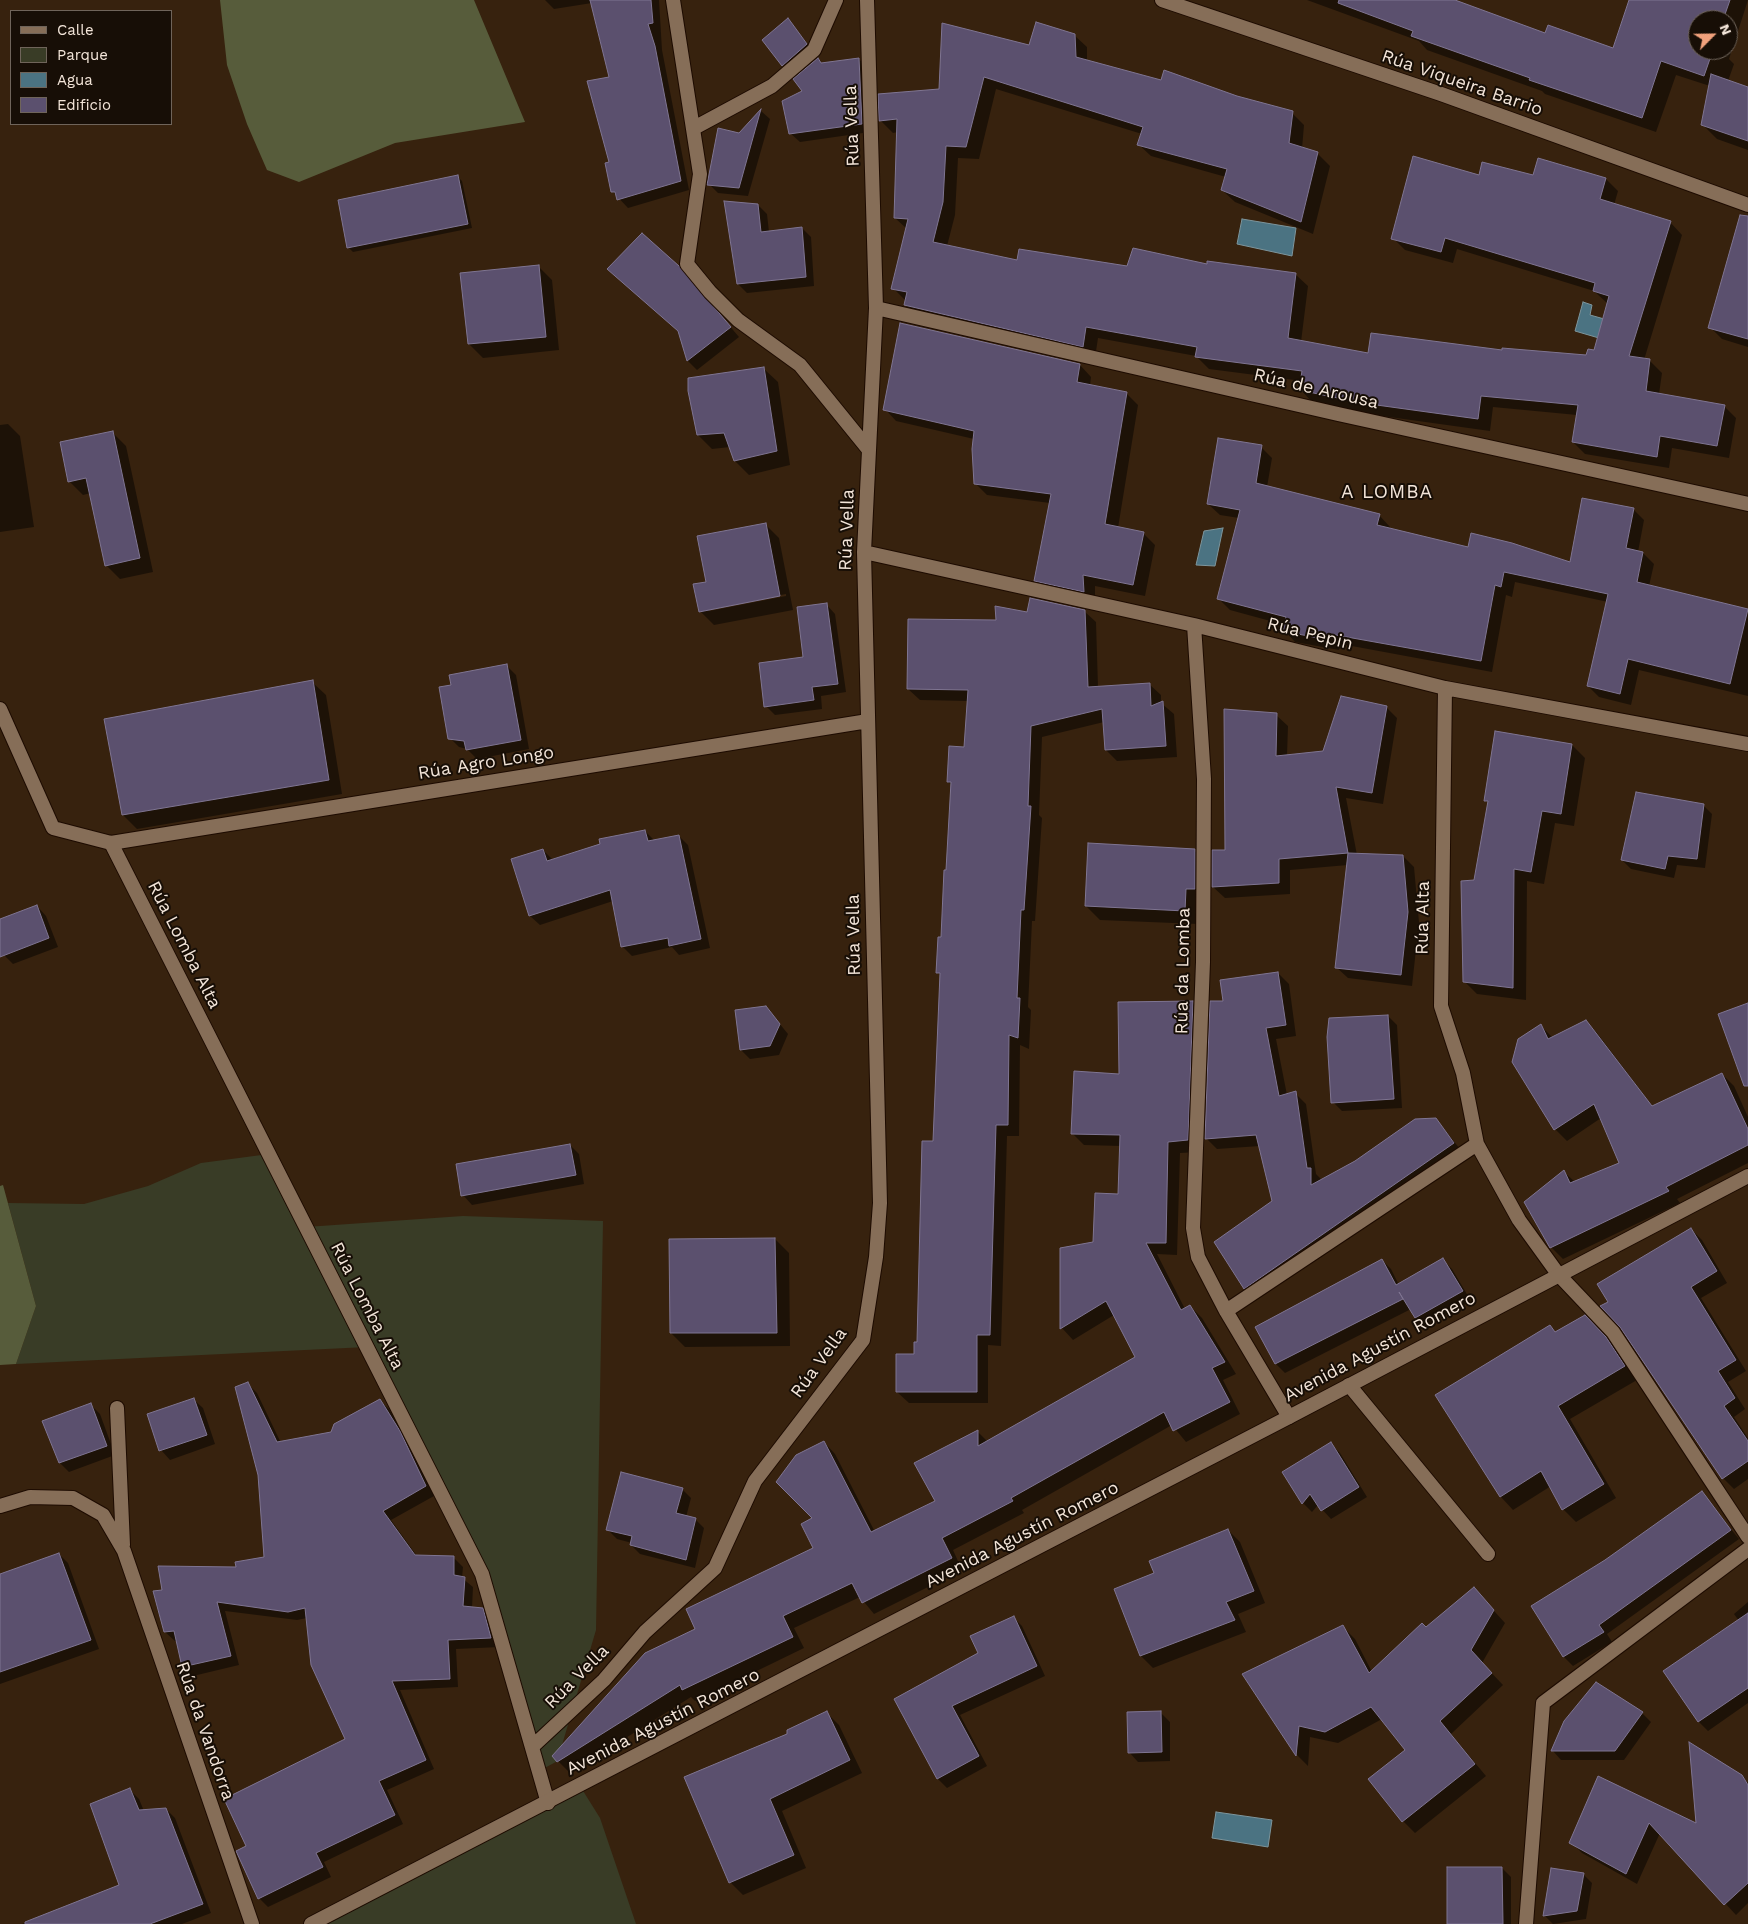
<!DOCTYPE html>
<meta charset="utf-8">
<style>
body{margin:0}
#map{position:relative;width:1748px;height:1924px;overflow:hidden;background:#37220e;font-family:"Work Sans",sans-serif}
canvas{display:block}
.legend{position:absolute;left:10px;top:10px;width:162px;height:115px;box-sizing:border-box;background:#170e06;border:1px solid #6f645a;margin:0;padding:6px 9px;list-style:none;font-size:15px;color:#f3e5d9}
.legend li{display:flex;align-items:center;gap:10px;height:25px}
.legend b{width:25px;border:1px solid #6f645a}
.north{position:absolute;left:1688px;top:10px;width:50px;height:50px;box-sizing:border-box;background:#170e06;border:1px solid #6f645a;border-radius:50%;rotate:67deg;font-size:14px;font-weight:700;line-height:20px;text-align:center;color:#f3e5d9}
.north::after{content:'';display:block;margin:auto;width:18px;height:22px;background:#f1a17c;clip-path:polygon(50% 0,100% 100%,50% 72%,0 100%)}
</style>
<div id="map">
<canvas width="1748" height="1924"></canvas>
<ul class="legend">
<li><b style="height:6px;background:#866e58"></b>Calle</li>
<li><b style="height:14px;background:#393c26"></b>Parque</li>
<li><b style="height:14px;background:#4b7382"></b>Agua</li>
<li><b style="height:14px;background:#5b506e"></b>Edificio</li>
</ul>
<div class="north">N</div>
</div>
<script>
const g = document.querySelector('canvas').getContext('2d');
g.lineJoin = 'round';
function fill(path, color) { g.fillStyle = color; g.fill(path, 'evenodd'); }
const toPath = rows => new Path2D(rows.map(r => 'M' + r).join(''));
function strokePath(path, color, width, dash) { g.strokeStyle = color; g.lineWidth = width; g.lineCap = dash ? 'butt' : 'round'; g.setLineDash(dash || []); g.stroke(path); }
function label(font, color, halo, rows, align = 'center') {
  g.font = font + ' "Work Sans",sans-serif'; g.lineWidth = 4; g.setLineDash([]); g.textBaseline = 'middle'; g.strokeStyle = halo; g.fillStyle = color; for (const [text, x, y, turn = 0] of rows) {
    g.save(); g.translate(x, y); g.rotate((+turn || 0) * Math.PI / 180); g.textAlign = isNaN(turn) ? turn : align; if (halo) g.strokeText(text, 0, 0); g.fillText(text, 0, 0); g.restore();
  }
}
const green = toPath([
 [269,1154,306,1227,463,1216,603,1221,596,1630,562,1745,567,1756,539,1771,482,1574,367,1347,16,1364,36,1306,8,1203,84,1204,148,1186,201,1163],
 [580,1786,600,1818,636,1924,327,1924,321,1919]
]);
const forest = toPath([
 [220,0,474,0,525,122,395,143,299,182,267,170,247,124,227,65],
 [3,1185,36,1306,16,1364,0,1365,0,1186]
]);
const water = toPath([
 [1242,219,1296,228,1292,256,1237,244,1242,219],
 [1583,302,1592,305,1590,315,1622,324,1616,343,1575,331,1583,302],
 [1223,528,1215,566,1196,565,1204,531,1223,528],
 [1216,1812,1272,1820,1268,1847,1212,1838,1216,1812]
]);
const shadow = toPath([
 [545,0,659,0,662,50,689,190,628,208,612,191,611,78,592,3,554,9],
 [1307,0,1451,0,1546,34,1614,49,1657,0,1748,0,1729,59,1734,64,1728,81,1748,88,1748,150,1717,139,1702,124,1710,86,1676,75,1656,132,1545,94,1542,91,1427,50,1419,41],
 [1698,20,1728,20,1728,50,1698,50],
 [788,20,811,48,787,69,783,65],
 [1074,35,1087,47,1087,62,1161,82,1237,97,1292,113,1304,125,1302,149,1318,154,1330,166,1313,234,1235,202,1222,190,1226,177,1151,156,1138,144,1142,134,996,89,979,159,958,158,955,215,947,246,1018,261,1127,268,1208,266,1295,274,1308,286,1301,342,1370,355,1503,352,1587,357,1595,351,1608,304,1594,291,1457,249,1453,263,1405,250,1393,238,1480,176,1534,177,1539,159,1606,179,1618,191,1614,205,1670,222,1682,235,1644,360,1650,361,1662,373,1659,394,1724,406,1736,418,1729,458,1672,448,1669,468,1585,454,1573,442,1577,415,1493,407,1490,431,1375,415,1312,402,1300,389,1302,381,1209,369,1196,356,1098,338,1095,358,918,317,905,305,906,301,893,288,907,229,895,218,898,132,893,133,881,121,1030,46],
 [859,59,868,68,870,132,800,142,790,133,804,91,818,60,822,64],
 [761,111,770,119,748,196,718,193,709,184,739,134],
 [458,177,462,181,472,228,353,252,348,247],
 [758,205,767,214,769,232,802,228,811,237,814,286,747,293,738,284],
 [1748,248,1748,347,1722,339,1710,327],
 [538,266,552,280,559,350,483,358,469,344,462,274],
 [609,269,688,277,739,337,697,370,688,361,679,332],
 [1080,365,1091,377,1090,386,1126,393,1138,405,1118,528,1143,533,1155,545,1145,596,1095,586,1095,603,1047,592,1035,580,1050,503,987,495,975,483,974,439,896,421,885,409],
 [764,369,778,382,790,465,749,475,735,461,730,447,712,449,698,435],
 [8,424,20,436,34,527,0,532,0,425],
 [112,432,126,446,153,572,120,579,106,565,91,493,83,495,69,481],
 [1261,447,1272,458,1267,487,1379,515,1390,527,1390,529,1469,549,1571,563,1633,509,1644,520,1638,552,1643,553,1654,564,1649,586,1748,611,1748,696,1639,670,1631,705,1599,697,1588,686,1608,602,1515,582,1512,597,1506,595,1492,672,1341,644,1339,650,1295,642,1284,630,1285,625,1230,610,1219,599,1239,518,1220,515,1208,504],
 [765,524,779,538,793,610,714,625,700,611,708,583],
 [786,594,786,596,709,611,709,609],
 [826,604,835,614,846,692,821,696,822,709,775,715,766,706,805,658],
 [1084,611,1096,622,1098,687,1149,684,1161,695,1161,703,1174,714,1177,757,1117,761,1106,750,1104,722,1042,737,1039,815,1042,818,1035,921,1032,921,1028,1007,1031,1010,1029,1049,1020,1045,1019,1136,1007,1136,1001,1346,988,1345,988,1403,909,1403,897,1392,915,1355,918,1343,935,1142,941,976,938,973,948,871,952,785,948,782,965,748,968,701,920,700,908,689,997,621,1028,614],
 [507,666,516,675,529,749,477,759,467,749,459,747,450,738,453,686],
 [312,682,326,695,342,794,137,829,123,815],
 [1386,707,1397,718,1383,804,1346,798,1357,855,1403,856,1414,867,1419,922,1412,986,1348,978,1336,967,1348,865,1290,870,1290,894,1225,898,1213,887,1276,715,1288,726,1287,756,1324,752],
 [1496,732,1572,745,1585,758,1574,826,1555,823,1544,884,1527,881,1526,1000,1477,994,1464,981,1475,881,1489,804,1485,800],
 [1703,805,1712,814,1705,868,1677,865,1674,878,1631,869,1622,860],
 [645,831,654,840,679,836,688,845,710,948,679,955,672,947,632,956,623,947,613,901,540,925,530,916,512,860,543,850,552,859],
 [1194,850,1208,864,1198,924,1100,920,1086,906],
 [37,906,46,916,58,947,13,964,4,955,0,944,0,920],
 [1278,973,1289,984,1296,1036,1276,1039,1287,1095,1295,1093,1306,1104,1316,1174,1322,1180,1436,1119,1464,1154,1255,1299,1245,1288,1274,1202,1260,1146,1217,1149,1206,1138,1225,1002],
 [1192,1002,1204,1014,1199,1152,1180,1153,1177,1255,1157,1254,1185,1309,1190,1306,1202,1318,1236,1374,1223,1380,1240,1414,1186,1442,1172,1425,1022,1510,1024,1513,953,1550,962,1570,874,1614,860,1597,794,1628,804,1648,695,1701,691,1697,570,1773,558,1761,697,1629,815,1549,815,1519,824,1442,835,1454,875,1532,937,1502,977,1431,988,1442,1136,1358,1114,1315,1073,1340,1062,1328,1061,1249,1095,1243,1120,1195,1121,1146,1084,1145,1072,1133,1120,1075],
 [766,1007,788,1034,779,1055,750,1059,741,1050],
 [1388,1016,1397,1025,1402,1108,1342,1111,1333,1102],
 [1585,1021,1597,1033,1653,1107,1722,1074,1734,1086,1748,1117,1748,1163,1677,1199,1680,1203,1563,1259,1551,1247,1564,1172,1575,1182,1621,1164,1601,1118,1567,1141,1555,1129,1541,1026,1553,1038],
 [570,1145,579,1154,584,1184,472,1205,463,1195],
 [1691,1229,1702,1240,1727,1283,1701,1298,1746,1371,1728,1382,1745,1409,1734,1417,1748,1438,1748,1479,1734,1489,1723,1478,1609,1302],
 [775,1239,789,1253,790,1346,685,1347,671,1333],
 [1382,1260,1391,1269,1399,1285,1443,1260,1452,1269,1471,1301,1425,1326,1411,1309,1285,1373,1276,1364],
 [1550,1327,1556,1333,1597,1329,1619,1352,1637,1380,1570,1419,1616,1498,1576,1522,1563,1509,1551,1486,1513,1510,1501,1497,1437,1395],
 [248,1384,257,1393,281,1443,331,1433,379,1400,389,1409,408,1442,434,1496,391,1520,417,1556,453,1557,463,1567,462,1578,473,1587,472,1608,482,1609,491,1618,500,1647,456,1649,458,1687,400,1690,434,1769,387,1790,403,1824,324,1862,331,1877,268,1907,259,1898,247,1847,347,1740,307,1618,297,1620,225,1611,239,1665,193,1676,183,1667,178,1641,175,1641,165,1632,164,1591,265,1558,259,1475],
 [193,1399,203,1408,215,1444,170,1460,161,1450],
 [91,1405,100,1414,115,1455,69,1472,60,1463],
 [1331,1444,1340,1453,1367,1497,1331,1519,1318,1505,1312,1512,1303,1503,1284,1473],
 [682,1489,691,1498,686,1517,695,1519,704,1528,695,1568,640,1554,631,1545,632,1543,617,1539,608,1530],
 [1702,1493,1739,1539,1607,1634,1612,1642,1573,1666,1564,1657,1533,1606,1606,1561],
 [1228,1530,1240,1542,1265,1603,1238,1614,1246,1632,1153,1668,1141,1656,1155,1574],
 [59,1554,68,1563,99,1649,0,1684,0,1575],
 [1474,1589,1505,1623,1482,1663,1503,1685,1451,1734,1486,1776,1415,1833,1403,1821,1407,1750,1382,1719,1338,1743,1310,1737,1308,1766,1297,1755,1244,1674,1343,1627,1355,1639,1372,1672],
 [1748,1602,1748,1703,1708,1731,1699,1722,1665,1671,1739,1621,1734,1614],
 [1013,1617,1022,1626,1045,1676,960,1715,987,1766,947,1788,938,1779,895,1700,979,1654],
 [826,1712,839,1725,862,1773,782,1811,806,1868,743,1895,730,1882,788,1735],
 [1161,1713,1170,1722,1170,1761,1138,1762,1129,1752],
 [1642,1713,1651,1722,1624,1760,1561,1760,1553,1751,1565,1722],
 [1741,1776,1748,1783,1748,1903,1736,1915,1660,1833,1637,1884,1582,1853,1571,1842,1598,1777,1698,1825],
 [130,1790,139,1799,144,1811,166,1809,175,1818,211,1913,182,1924,22,1924,121,1886],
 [1502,1868,1511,1877,1511,1924,1448,1924],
 [1583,1874,1592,1883,1586,1919,1553,1924,1544,1915]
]);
const building = toPath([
 [590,0,651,0,653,23,648,24,655,46,681,181,617,200,615,192,611,192,605,163,609,162,587,81,609,77,590,0],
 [1339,0,1455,0,1545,33,1548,25,1613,48,1629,0,1730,0,1723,20,1698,20,1698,50,1713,50,1704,76,1661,61,1642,118,1529,80,1530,78,1411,36,1413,31,1338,3,1339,0],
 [788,18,807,44,782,66,762,40,788,18],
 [1036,22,1075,34,1076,57,1161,80,1164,70,1237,96,1293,111,1289,143,1318,152,1301,222,1221,190,1227,169,1137,145,1143,127,984,77,966,147,946,146,943,202,933,242,1017,260,1019,249,1127,266,1133,248,1207,264,1207,261,1296,273,1288,338,1368,353,1371,333,1502,350,1502,348,1586,355,1588,349,1594,350,1609,296,1593,291,1595,283,1445,238,1441,252,1391,239,1413,156,1479,175,1482,162,1533,175,1538,158,1606,178,1600,199,1671,221,1629,356,1650,359,1646,391,1725,405,1717,446,1660,436,1657,457,1572,442,1578,405,1481,396,1478,419,1362,403,1299,390,1302,371,1195,357,1197,347,1086,327,1083,347,904,305,907,292,891,289,908,219,894,218,897,119,879,121,878,94,939,89,942,23,1029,45,1036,22],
 [818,58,821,63,859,58,862,124,789,134,782,101,802,91,793,79,818,58],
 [1711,74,1748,87,1748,141,1701,125,1711,74],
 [761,109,739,188,707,185,718,128,739,133,761,109],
 [458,175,468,224,347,248,338,200,458,175],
 [724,201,758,204,761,232,802,227,806,277,737,284,724,201],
 [1740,215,1748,216,1748,339,1708,328,1740,215],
 [642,233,679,266,731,327,687,361,678,331,607,269,642,233],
 [539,265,546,337,468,344,460,273,539,265],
 [900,323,1080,364,1077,382,1127,392,1105,524,1144,532,1133,585,1083,575,1084,592,1034,581,1051,494,974,484,972,449,974,431,883,410,900,323],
 [764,367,777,451,734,461,724,433,697,435,688,391,688,378,764,367],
 [113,431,140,558,105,566,86,478,68,482,60,442,113,431],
 [1218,438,1262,445,1256,483,1380,514,1377,525,1468,547,1471,533,1512,543,1570,562,1582,498,1634,508,1626,548,1643,552,1637,582,1748,609,1730,684,1628,659,1620,694,1587,686,1608,594,1504,572,1501,587,1495,585,1481,661,1330,634,1328,640,1283,631,1286,617,1217,599,1240,510,1207,504,1218,438],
 [766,523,780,596,699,612,693,584,706,582,697,536,766,523],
 [1030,598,1085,610,1088,687,1150,683,1151,706,1163,701,1166,746,1105,750,1102,709,1031,726,1028,806,1031,806,1024,910,1021,910,1017,998,1020,998,1018,1038,1009,1035,1008,1125,996,1125,990,1335,977,1335,977,1392,896,1392,896,1354,914,1354,914,1342,917,1342,922,1141,933,1141,940,973,936,973,938,937,941,937,944,870,946,870,951,782,947,782,949,746,964,747,968,690,907,689,908,619,996,620,995,606,1027,612,1030,598],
 [827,603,838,684,812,687,814,700,764,707,759,663,803,657,797,607,827,603],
 [507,664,521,740,466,750,464,741,448,739,439,687,451,685,449,675,507,664],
 [313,680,329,780,122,815,104,719,313,680],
 [1341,696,1387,706,1372,793,1336,787,1348,853,1403,855,1408,912,1401,975,1335,968,1348,853,1279,859,1279,883,1212,887,1212,850,1225,850,1224,709,1277,713,1276,756,1323,751,1341,696],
 [1495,731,1572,744,1561,814,1542,811,1531,872,1514,869,1513,988,1463,982,1461,881,1474,880,1488,801,1484,801,1495,731],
 [1636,792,1704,804,1697,859,1668,856,1665,869,1621,860,1636,792],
 [645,830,648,841,679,835,701,939,669,946,668,938,621,947,610,890,529,916,511,859,543,849,547,861,600,844,599,839,645,830],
 [1088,843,1195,849,1195,889,1186,889,1185,911,1085,906,1088,843],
 [37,905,49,938,0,957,0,919,37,905],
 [1278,972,1286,1025,1266,1028,1279,1096,1296,1091,1307,1168,1311,1168,1311,1185,1355,1161,1415,1119,1436,1118,1454,1143,1244,1289,1214,1242,1272,1201,1256,1135,1205,1139,1210,1001,1223,1001,1220,980,1278,972],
 [1193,1001,1188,1140,1168,1142,1166,1243,1146,1243,1181,1310,1190,1305,1225,1362,1212,1368,1230,1402,1173,1431,1164,1412,1011,1498,1013,1501,942,1538,952,1558,862,1603,852,1583,783,1616,793,1637,682,1690,680,1685,557,1762,552,1756,645,1653,695,1629,686,1609,813,1548,801,1524,812,1518,776,1482,796,1455,824,1441,871,1532,935,1501,914,1463,978,1430,978,1446,1135,1357,1106,1301,1060,1329,1060,1248,1093,1242,1095,1193,1118,1194,1120,1135,1071,1134,1074,1071,1119,1074,1118,1002,1193,1001],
 [1748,1003,1748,1086,1744,1086,1718,1014,1748,1003],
 [766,1006,780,1024,770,1046,740,1050,735,1010,766,1006],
 [1388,1015,1394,1099,1331,1103,1327,1037,1329,1018,1388,1015],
 [1586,1020,1652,1106,1722,1073,1748,1129,1748,1145,1666,1187,1669,1191,1550,1248,1524,1202,1564,1170,1570,1183,1619,1163,1594,1104,1554,1130,1512,1062,1518,1039,1541,1024,1548,1039,1586,1020],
 [570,1144,576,1175,461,1196,456,1164,570,1144],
 [1691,1228,1717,1271,1691,1287,1736,1360,1718,1371,1735,1398,1724,1406,1748,1441,1748,1461,1722,1479,1620,1327,1600,1306,1608,1302,1597,1284,1691,1228],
 [775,1238,777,1333,670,1333,669,1239,775,1238],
 [1443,1258,1463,1291,1415,1318,1399,1292,1403,1299,1275,1364,1255,1327,1382,1259,1396,1285,1443,1258],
 [1585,1315,1606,1337,1625,1366,1558,1406,1604,1484,1562,1510,1541,1471,1500,1497,1435,1395,1550,1325,1555,1332,1585,1315],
 [248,1382,277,1442,331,1432,334,1424,380,1399,400,1431,426,1486,383,1511,415,1555,454,1556,454,1575,465,1577,463,1606,483,1608,491,1638,448,1640,450,1679,392,1681,426,1760,379,1781,395,1815,316,1853,323,1867,258,1899,236,1851,246,1846,224,1799,345,1739,311,1665,305,1608,288,1612,217,1602,231,1656,182,1667,174,1631,164,1632,153,1591,162,1590,158,1566,236,1567,235,1562,264,1557,258,1475,235,1387,248,1382],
 [194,1398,207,1435,159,1451,147,1414,194,1398],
 [91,1403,107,1446,59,1463,42,1421,91,1403],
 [1331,1442,1359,1487,1321,1511,1310,1494,1302,1504,1282,1472,1331,1442],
 [621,1472,683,1488,676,1513,696,1518,686,1560,630,1545,632,1536,606,1530,621,1472],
 [1702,1491,1731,1530,1599,1625,1604,1632,1563,1657,1531,1606,1605,1560,1702,1491],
 [1228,1529,1254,1591,1226,1602,1235,1620,1140,1656,1114,1589,1154,1573,1149,1561,1228,1529],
 [59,1553,91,1640,0,1672,0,1574,59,1553],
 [1474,1587,1494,1610,1471,1650,1492,1673,1440,1721,1475,1764,1402,1822,1368,1779,1405,1750,1371,1707,1325,1732,1299,1726,1296,1756,1242,1674,1343,1625,1369,1673,1422,1623,1426,1627,1474,1587],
 [1748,1613,1748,1688,1698,1722,1663,1671,1748,1613],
 [1014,1616,1037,1666,952,1706,979,1756,937,1779,894,1699,978,1653,970,1636,1014,1616],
 [1596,1682,1643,1712,1615,1751,1551,1751,1564,1721,1596,1682],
 [827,1711,850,1760,770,1799,794,1855,729,1883,684,1777,787,1734,787,1730,827,1711],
 [1161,1711,1162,1752,1128,1753,1127,1712,1161,1711],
 [1689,1742,1742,1775,1748,1785,1748,1883,1724,1905,1649,1823,1626,1874,1569,1843,1598,1776,1696,1823,1689,1742],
 [130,1788,139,1810,166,1808,203,1904,150,1924,25,1924,25,1922,119,1885,90,1804,130,1788],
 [1447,1867,1502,1867,1503,1924,1447,1924,1447,1867],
 [1551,1868,1584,1873,1577,1911,1543,1916,1551,1868]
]);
const minor = toPath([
 [673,0,700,174,687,264,710,292,738,320,800,365,869,450],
 [1162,0,1441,94,1748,205],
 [694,128,772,86,814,50,836,0],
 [876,308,1338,414,1748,504],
 [864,552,1194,625,1445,688,1748,744],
 [1194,625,1204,779,1203,962,1193,1228,1198,1257,1226,1311,1289,1417],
 [1445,688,1441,1006,1463,1073,1477,1144],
 [0,709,53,828,111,843,868,721],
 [111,843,482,1574,548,1803],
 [1226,1311,1477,1144,1519,1220,1558,1274,1613,1332,1748,1537],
 [1349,1385,1488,1554],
 [117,1408,123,1545],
 [0,1506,30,1497,73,1498,103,1515,124,1551,252,1924],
 [532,1747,604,1680,645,1632,715,1568,755,1481,863,1340,876,1257,880,1203,864,552,876,308,867,0],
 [1526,1924,1543,1703,1748,1549]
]);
const tertiary = toPath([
 [311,1924,1289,1417,1748,1176]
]);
const streetNames = [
 ["Rúa Viqueira Barrio",1462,83,19],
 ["Rúa Vella",852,126,-92],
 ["Rúa de Arousa",1316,389,13],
 ["Rúa Vella",847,530,-88],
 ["Rúa Pepin",1310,634,14],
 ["Rúa Agro Longo",486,763,-9],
 ["Rúa Alta",1423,918,-89],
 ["Rúa Vella",854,935,-91],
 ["Rúa Lomba Alta",184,945,63],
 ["Rúa da Lomba",1183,971,-89],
 ["Rúa Lomba Alta",367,1306,63],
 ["Avenida Agustín Romero",1380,1347,-28],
 ["Rúa Vella",819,1363,-54],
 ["Avenida Agustín Romero",1022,1535,-27],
 ["Rúa Vella",577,1677,-45],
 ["Avenida Agustín Romero",663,1722,-27],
 ["Rúa da Vandorra",205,1731,71]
];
const neighbourhoodNames = [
 ["A LOMBA",1387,492]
];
fill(green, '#393c26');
fill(forest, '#575c3b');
fill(water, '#4b7382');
strokePath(water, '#7d959c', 1);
fill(shadow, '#0007');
fill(building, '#5b506e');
strokePath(building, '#7f7592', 1);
strokePath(minor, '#1d0b00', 16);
strokePath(tertiary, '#1d0b00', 16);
strokePath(minor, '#866e58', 14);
strokePath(tertiary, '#866e58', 14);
label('18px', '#f3e5d9', '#170e06', streetNames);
g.letterSpacing = '1px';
label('19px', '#f3e5d9', '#170e06', neighbourhoodNames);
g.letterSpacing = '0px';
</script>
